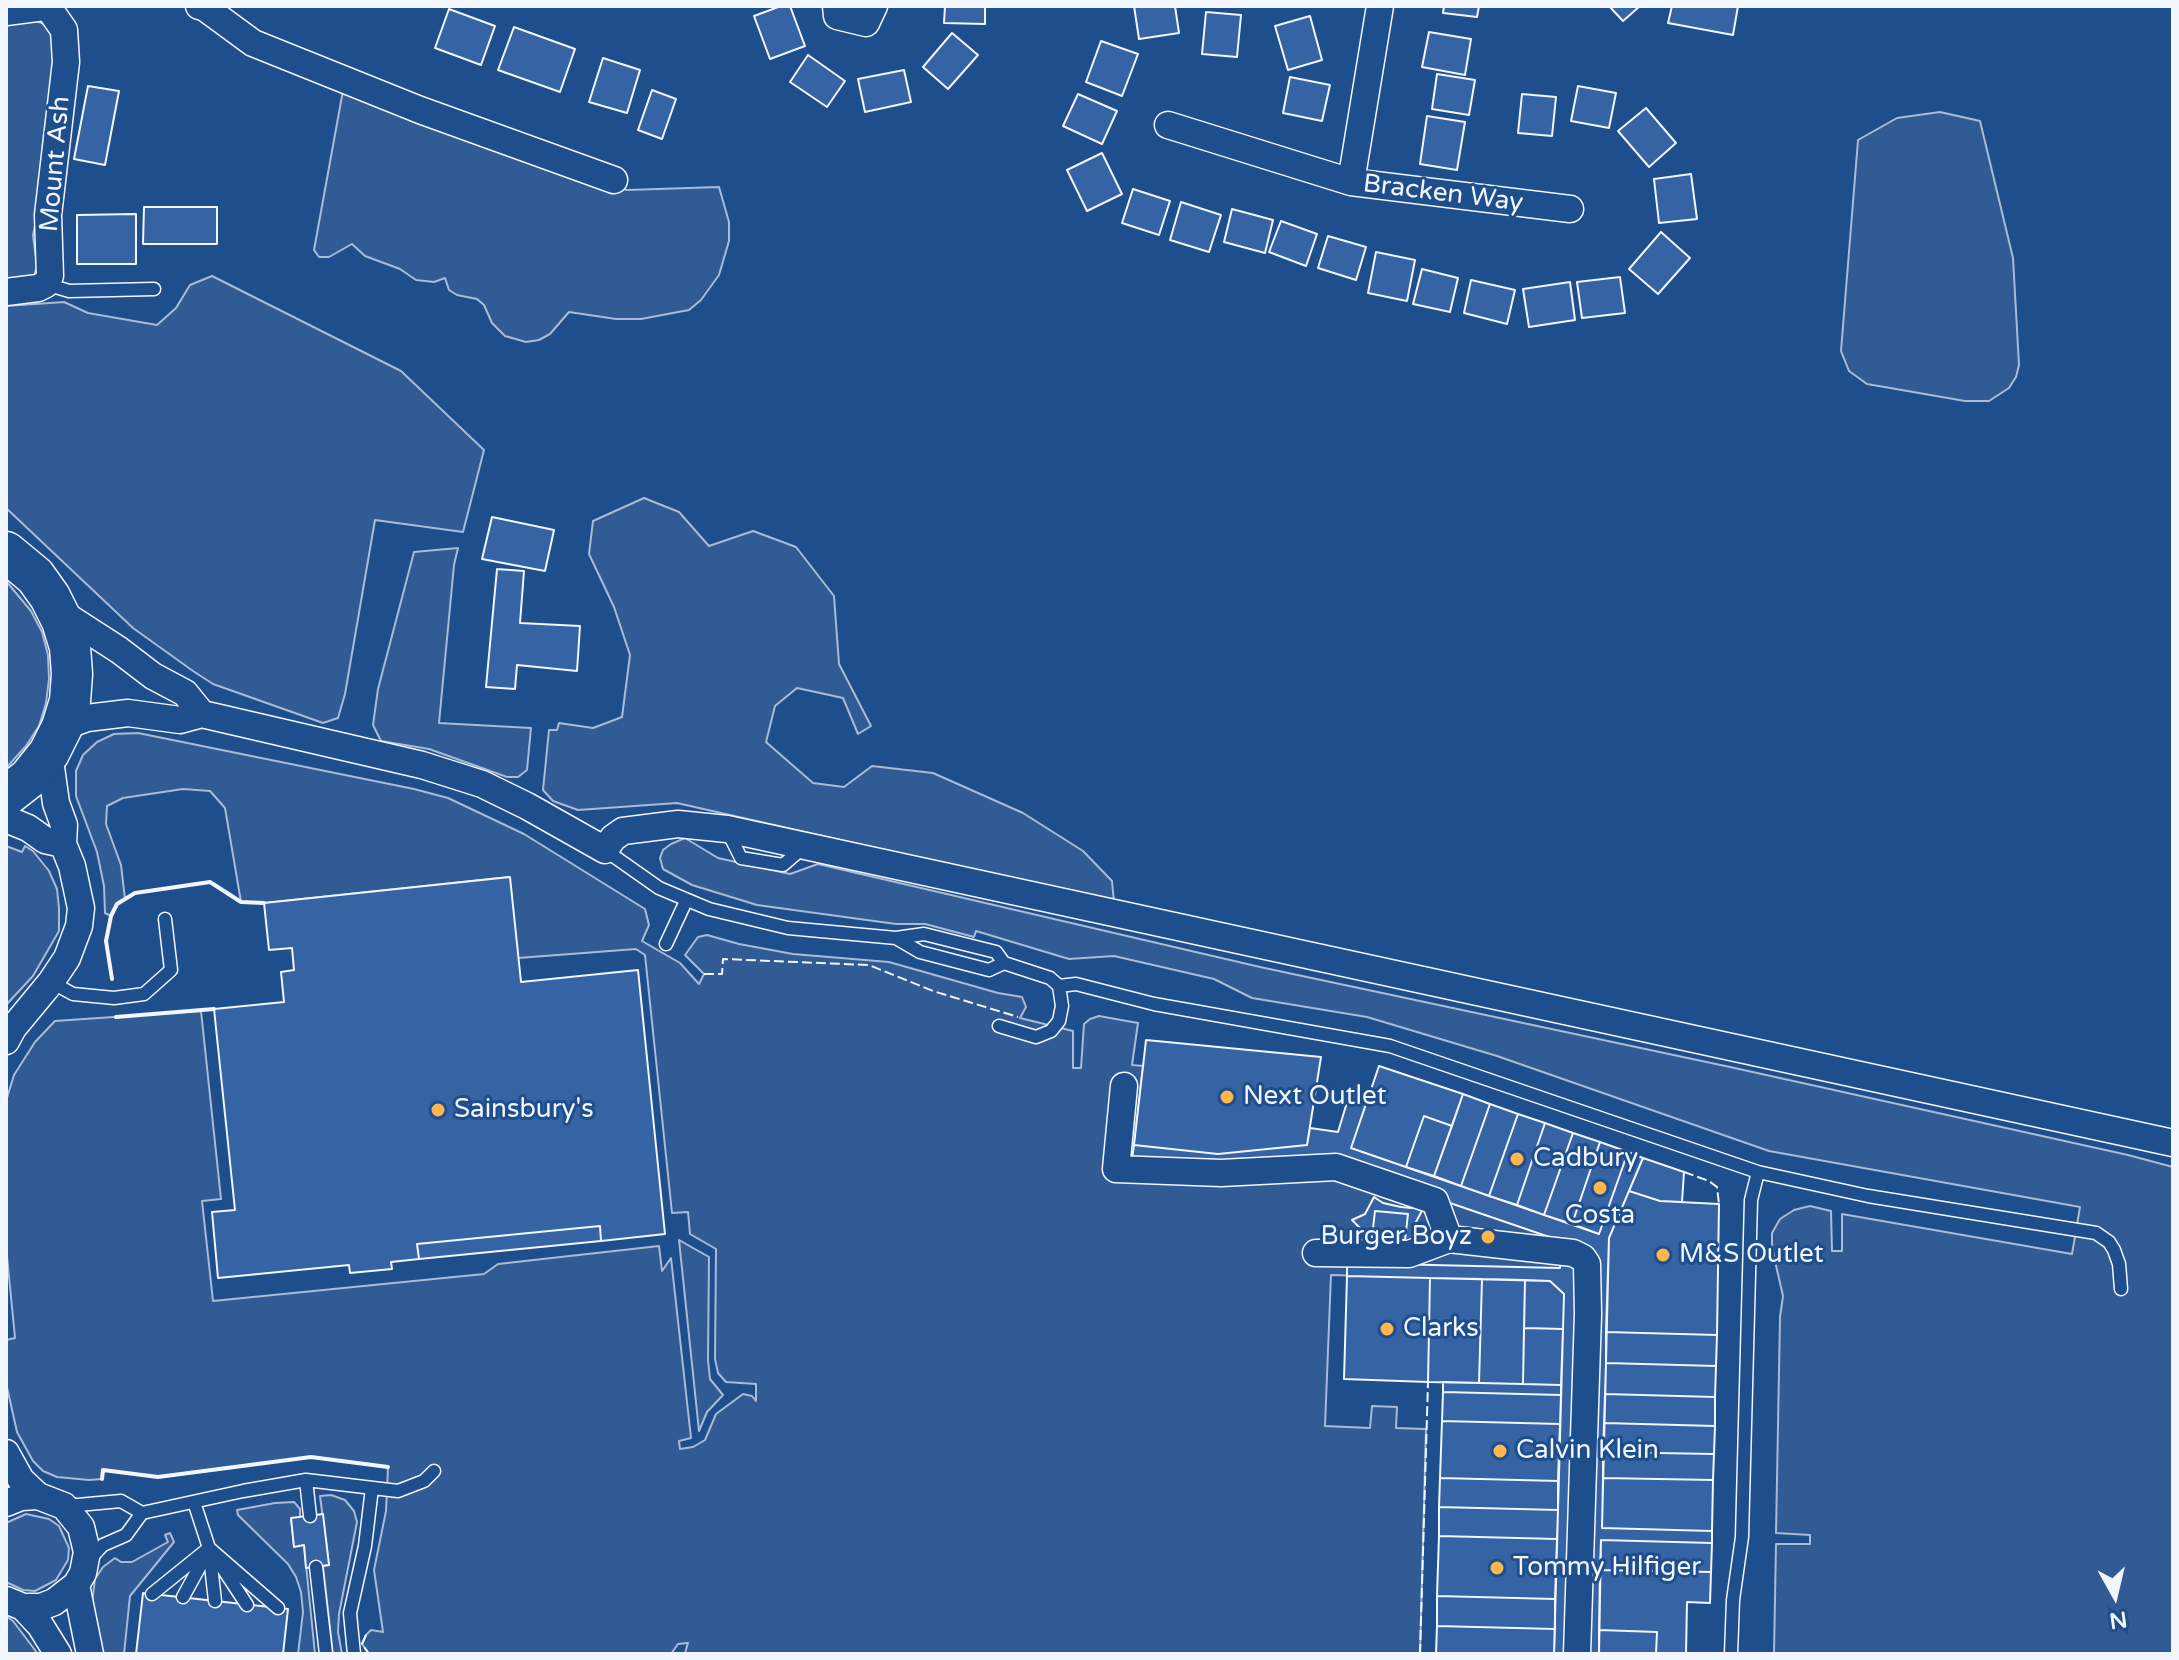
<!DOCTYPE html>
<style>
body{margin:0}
#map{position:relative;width:2179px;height:1660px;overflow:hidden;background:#1f4e8c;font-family:"Varela Round",sans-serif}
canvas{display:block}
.frame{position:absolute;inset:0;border:8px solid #f2f6ff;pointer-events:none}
.north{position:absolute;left:2075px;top:1556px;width:80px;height:80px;-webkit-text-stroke:6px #1f4e8c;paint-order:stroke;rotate:172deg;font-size:22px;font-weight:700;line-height:32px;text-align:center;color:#f2f6ff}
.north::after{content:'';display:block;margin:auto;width:28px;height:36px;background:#f2f6ff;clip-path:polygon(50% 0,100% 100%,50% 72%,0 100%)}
</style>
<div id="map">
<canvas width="2179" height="1660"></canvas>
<div class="frame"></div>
<div class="north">N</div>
</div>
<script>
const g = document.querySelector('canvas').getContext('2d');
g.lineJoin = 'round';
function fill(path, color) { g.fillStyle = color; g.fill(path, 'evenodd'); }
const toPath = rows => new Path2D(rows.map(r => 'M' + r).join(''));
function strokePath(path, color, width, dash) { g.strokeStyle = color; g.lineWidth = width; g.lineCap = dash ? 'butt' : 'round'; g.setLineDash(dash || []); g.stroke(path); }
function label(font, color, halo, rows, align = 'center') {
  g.font = font + ' "Varela Round",sans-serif'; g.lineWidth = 6; g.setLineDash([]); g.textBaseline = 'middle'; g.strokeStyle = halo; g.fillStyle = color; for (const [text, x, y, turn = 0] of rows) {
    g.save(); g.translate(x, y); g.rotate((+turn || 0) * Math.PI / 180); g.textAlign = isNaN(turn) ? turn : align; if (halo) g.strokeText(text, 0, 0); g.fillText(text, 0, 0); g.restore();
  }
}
const built = toPath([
 [26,17,44,24,52,36,57,53,46,175,33,235,37,266,34,276,6,286,6,20,26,17],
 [344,85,558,168,627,190,719,187,729,222,729,241,719,275,701,300,689,310,641,319,616,319,569,312,550,334,539,340,526,342,505,336,492,323,484,305,477,299,457,295,449,290,445,278,434,282,416,280,400,269,365,256,352,244,329,257,319,257,314,250,344,85],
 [1940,112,1980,121,2013,258,2019,365,2016,377,2009,388,1989,401,1965,401,1867,384,1849,371,1841,351,1858,140,1897,118,1940,112],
 [212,276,401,371,484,450,463,532,375,520,345,694,338,718,323,723,213,684,193,671,133,628,6,508,6,306,64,302,88,313,157,325,176,308,190,285,212,276],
 [644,498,679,512,709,546,753,531,796,547,834,596,839,664,871,726,858,734,843,698,797,688,775,706,766,742,813,783,844,787,872,766,933,773,1023,813,1083,851,1112,881,1114,902,677,803,578,810,553,801,543,790,549,730,557,730,559,723,593,728,622,717,630,655,614,607,589,554,593,521,644,498],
 [458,548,454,565,439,723,531,728,527,770,518,777,507,777,429,749,381,741,373,725,378,689,414,552,458,548],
 [6,581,31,611,42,632,48,655,49,679,46,703,39,726,26,746,6,768,6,581],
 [138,733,414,789,448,798,524,834,645,909,649,925,642,941,680,963,699,984,704,974,685,955,698,937,707,935,739,944,793,954,889,962,998,993,1022,997,1026,1007,1020,1018,1073,1031,1073,1068,1081,1068,1084,1024,1090,1019,1099,1016,1138,1023,1132,1065,1143,1066,1134,1144,1218,1154,1307,1145,1351,1148,1599,1234,1554,1654,1563,1329,1550,1281,1331,1275,1325,1426,1370,1428,1372,1406,1397,1407,1396,1428,1426,1429,1420,1654,687,1654,685,1653,688,1643,678,1644,671,1654,369,1654,362,1644,366,1635,371,1630,383,1632,374,1570,386,1511,388,1467,311,1457,158,1477,104,1470,102,1479,89,1480,57,1477,43,1471,33,1461,17,1432,6,1383,6,1340,15,1338,6,1246,6,1101,14,1075,35,1042,55,1021,201,1011,221,1199,202,1201,213,1301,484,1274,498,1264,659,1246,662,1271,671,1258,691,1438,679,1441,680,1449,693,1447,705,1440,716,1414,743,1394,752,1396,756,1401,756,1384,726,1382,718,1373,715,1359,716,1249,690,1234,688,1212,672,1213,645,955,636,949,518,958,509,877,264,903,241,902,225,808,210,791,183,789,123,798,107,806,106,824,121,865,125,899,117,904,111,916,105,913,104,886,97,852,76,796,76,771,83,755,97,742,114,734,138,733],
 [685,838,718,858,790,874,818,864,1260,967,1730,1067,2128,1155,2173,1167,2173,1654,1774,1654,1776,1544,1810,1544,1810,1535,1776,1533,1780,1317,1783,1296,1772,1248,1772,1233,1780,1219,1794,1210,1810,1206,1831,1211,1832,1251,1842,1251,1842,1214,2072,1254,2080,1207,1769,1151,1497,1056,1367,1017,1252,998,1214,979,1114,956,1069,959,976,931,974,937,925,924,896,924,757,905,692,885,663,869,660,858,663,850,671,844,685,838],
 [6,846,22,852,25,846,33,851,49,871,57,889,59,908,59,931,33,976,6,1005,6,846],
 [679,1240,709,1257,708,1360,710,1379,723,1395,707,1412,699,1431,679,1240],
 [331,1495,345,1500,354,1511,357,1522,339,1614,338,1632,342,1654,333,1654,323,1566,329,1565,320,1496,331,1495],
 [294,1502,300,1509,300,1517,291,1519,294,1546,304,1545,315,1654,298,1654,303,1612,301,1592,296,1577,288,1564,238,1515,237,1510,275,1503,294,1502],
 [26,1514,49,1519,59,1526,69,1548,68,1560,56,1580,35,1591,23,1590,6,1582,6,1523,26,1514],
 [170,1533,174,1542,130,1596,124,1654,102,1654,92,1603,95,1579,103,1567,115,1558,121,1562,132,1562,168,1542,165,1535,170,1533],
 [6,1616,13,1621,38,1654,6,1654,6,1616]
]);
const building = toPath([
 [781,6,790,6,805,46,770,59,754,16,781,6],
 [945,6,985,6,985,24,944,23,945,6],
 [1134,6,1175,6,1179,33,1139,39,1134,6],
 [1444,6,1479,6,1477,17,1443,13,1444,6],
 [1609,6,1640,6,1623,21,1609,6],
 [1672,6,1738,6,1733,35,1668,23,1672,6],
 [449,9,495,26,481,65,435,48,449,9],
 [1206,12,1241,15,1237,57,1202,54,1206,12],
 [1310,16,1322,60,1288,70,1275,26,1310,16],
 [514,27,575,49,560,92,498,70,514,27],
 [1429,32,1471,39,1465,75,1422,67,1429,32],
 [952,33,978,55,948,89,923,67,952,33],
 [1101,41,1138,54,1122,96,1086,82,1101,41],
 [808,55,845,81,827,107,790,82,808,55],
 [603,58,640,70,627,113,589,102,603,58],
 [904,70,911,102,865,112,858,79,904,70],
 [1437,74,1475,80,1469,115,1432,109,1437,74],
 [1290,77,1330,85,1322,121,1283,113,1290,77],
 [88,86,119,91,105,165,74,159,88,86],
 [1578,86,1616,93,1609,128,1571,121,1578,86],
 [652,90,676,99,662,139,638,130,652,90],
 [1078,94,1117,111,1102,144,1063,126,1078,94],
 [1522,94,1556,97,1552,136,1518,133,1522,94],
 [1646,108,1676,143,1649,167,1618,131,1646,108],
 [1427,116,1465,122,1457,170,1420,164,1427,116],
 [1102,153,1122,194,1087,211,1067,170,1102,153],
 [1691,174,1697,219,1659,223,1654,179,1691,174],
 [1133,189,1170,201,1159,235,1122,223,1133,189],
 [1181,202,1221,215,1209,252,1170,240,1181,202],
 [144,207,217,207,217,244,143,244,144,207],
 [1232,209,1273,220,1265,253,1224,242,1232,209],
 [136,214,136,264,77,264,77,215,136,214],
 [1281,221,1317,234,1306,266,1269,252,1281,221],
 [1661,232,1690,258,1658,294,1629,269,1661,232],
 [1328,236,1366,247,1356,280,1318,268,1328,236],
 [1376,252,1415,260,1407,301,1368,293,1376,252],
 [1422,269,1458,278,1450,312,1413,304,1422,269],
 [1620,277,1625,313,1582,318,1577,282,1620,277],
 [1471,280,1515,290,1507,324,1464,313,1471,280],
 [1570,282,1575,320,1529,327,1523,289,1570,282],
 [492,517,554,530,545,571,482,559,492,517],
 [497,569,524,571,520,623,580,626,577,671,517,665,515,689,486,687,497,569],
 [510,877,521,982,638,970,665,1234,601,1241,600,1226,417,1244,419,1259,391,1262,392,1269,350,1273,349,1265,218,1278,212,1212,235,1210,214,1009,284,1002,281,972,294,970,292,948,269,950,264,903,510,877],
 [1146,1040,1321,1057,1307,1145,1218,1154,1134,1145,1146,1040],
 [1379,1066,1463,1094,1452,1126,1424,1116,1406,1167,1351,1148,1379,1066],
 [1351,1089,1369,1095,1351,1148,1599,1234,1628,1152,1643,1158,1609,1238,1602,1528,1712,1531,1712,1543,1601,1540,1599,1654,1554,1654,1564,1294,1550,1281,1347,1276,1347,1263,1560,1268,1561,1241,1339,1165,1220,1170,1132,1159,1134,1145,1218,1154,1307,1145,1310,1128,1338,1132,1351,1089],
 [1463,1094,1490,1104,1461,1186,1434,1176,1463,1094],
 [1490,1104,1518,1114,1489,1196,1461,1186,1490,1104],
 [1518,1114,1545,1123,1517,1205,1489,1196,1518,1114],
 [1424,1116,1452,1126,1434,1176,1406,1167,1424,1116],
 [1545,1123,1573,1133,1544,1215,1517,1205,1545,1123],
 [1573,1133,1600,1142,1572,1224,1544,1215,1573,1133],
 [1600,1142,1628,1152,1599,1234,1572,1224,1600,1142],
 [1643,1158,1684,1172,1682,1202,1660,1201,1629,1191,1643,1158],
 [1629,1191,1660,1201,1719,1204,1717,1335,1606,1332,1609,1238,1629,1191],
 [1374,1197,1383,1203,1401,1207,1411,1208,1425,1205,1416,1222,1413,1246,1367,1248,1361,1229,1352,1220,1365,1214,1374,1197],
 [1375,1211,1408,1214,1405,1240,1372,1237,1375,1211],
 [1375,1211,1408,1214,1405,1240,1372,1237,1375,1211],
 [600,1226,601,1241,419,1259,417,1244,600,1226],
 [1347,1276,1430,1278,1428,1382,1344,1379,1347,1276],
 [1430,1278,1482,1279,1479,1383,1428,1382,1430,1278],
 [1482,1279,1525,1280,1523,1384,1479,1383,1482,1279],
 [1525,1280,1550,1281,1564,1294,1563,1329,1524,1328,1525,1280],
 [1524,1328,1563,1329,1561,1385,1523,1384,1524,1328],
 [1606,1332,1717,1335,1716,1366,1606,1363,1606,1332],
 [1606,1363,1716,1366,1715,1397,1605,1394,1606,1363],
 [1443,1382,1561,1385,1561,1395,1443,1392,1443,1382],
 [1443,1392,1561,1395,1560,1424,1442,1421,1443,1392],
 [1605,1394,1715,1397,1715,1426,1604,1423,1605,1394],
 [1442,1421,1560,1424,1558,1481,1440,1478,1442,1421],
 [1604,1423,1715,1426,1714,1454,1603,1452,1604,1423],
 [1603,1452,1714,1454,1713,1480,1603,1478,1603,1452],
 [1440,1478,1558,1481,1558,1510,1439,1507,1440,1478],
 [1603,1478,1713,1480,1712,1531,1602,1528,1603,1478],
 [1439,1507,1558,1510,1557,1539,1439,1536,1439,1507],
 [323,1514,329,1565,306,1568,304,1545,294,1547,291,1518,323,1514],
 [1439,1536,1557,1539,1555,1599,1437,1596,1439,1536],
 [1601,1540,1712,1543,1711,1572,1600,1570,1601,1540],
 [1600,1570,1711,1572,1710,1603,1687,1602,1686,1654,1656,1654,1657,1632,1599,1630,1600,1570],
 [143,1593,288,1609,283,1654,136,1654,143,1593],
 [1437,1596,1555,1599,1555,1629,1437,1626,1437,1596],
 [1437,1626,1555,1629,1554,1654,1436,1654,1437,1626],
 [1599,1630,1657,1632,1656,1654,1599,1654,1599,1630]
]);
const lane = toPath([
 [46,284,69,291,154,289],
 [728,832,741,858,783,865,805,846],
 [605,850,659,888,709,909,788,928,896,938,924,934,996,952,1004,963,1050,978,1059,986,1062,1006,1059,1021,1051,1031,1036,1037,999,1026],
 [896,938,920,952,989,970,1004,963],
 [666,944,686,901],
 [51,982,73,994,114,998,144,994,171,970,165,919],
 [1059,986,1076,984,1154,1004,1390,1046,1758,1172,1868,1196,2096,1233,2109,1242,2114,1250,2119,1264,2121,1289],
 [306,1480,310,1516],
 [194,1502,209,1548,215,1601],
 [67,1506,121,1501,142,1513],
 [209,1548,278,1608],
 [90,1559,103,1545,126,1535,142,1513,243,1491,306,1480,398,1491,424,1481,434,1471],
 [218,1561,247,1605],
 [316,1567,326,1654],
 [152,1594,209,1548],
 [183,1597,206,1555],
 [354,1654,350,1613,365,1546,372,1488],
 [1731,1654,1733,1600,1742,1537,1751,1200,1758,1172]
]);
const street = toPath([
 [199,6,204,7,253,43,420,110,614,180],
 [836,6,837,16,866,23,874,6],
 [1380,6,1351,182,1570,209],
 [6,12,52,6],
 [1168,125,1351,182],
 [6,292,38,288,46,284,50,276,48,215,66,62,64,30,48,7],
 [57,610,119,650,153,676,185,693,202,714],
 [62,727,87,718,128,713,180,720,202,714,422,765,482,784,527,806,605,850,613,838,623,831,678,824,727,829,2173,1143],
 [6,819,28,828,45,840,63,844],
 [6,1041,13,1028,51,982,67,958,79,926,81,908,72,866,63,844,64,825,56,803,49,753],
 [1124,1086,1116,1169,1221,1173,1336,1167,1435,1201,1449,1239],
 [1316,1253,1409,1254,1449,1239,1573,1253,1583,1258,1587,1264,1588,1314,1577,1654],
 [6,1453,21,1480,38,1496],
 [6,1503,21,1497,38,1496,64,1506,81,1527,87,1552,83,1573,76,1585,54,1602,41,1607,23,1607,6,1600],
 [76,1585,90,1654],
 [23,1607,40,1625,58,1654]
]);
const primary = toPath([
 [6,552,35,576,50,597,62,621,70,647,72,674,70,701,62,727,49,753,29,778,6,796]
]);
const fence = toPath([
 [704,974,722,974,723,959,869,965,933,991,1018,1017],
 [1684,1172,1709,1181,1717,1187,1719,1204],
 [366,1635,362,1644,369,1654],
 [1420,1654,1428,1382]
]);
const wall = toPath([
 [112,979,106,941,111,916,117,904,135,893,210,882,241,902,264,903],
 [116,1017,214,1009],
 [102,1479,103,1470,158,1477,311,1457,388,1467]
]);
const markers = [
 [1227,1097,8,"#ffb74d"],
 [438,1110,8,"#ffb74d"],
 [1517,1159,8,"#ffb74d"],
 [1600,1188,8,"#ffb74d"],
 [1488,1237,8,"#ffb74d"],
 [1663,1255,8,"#ffb74d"],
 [1387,1329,8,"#ffb74d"],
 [1500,1451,8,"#ffb74d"],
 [1497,1568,8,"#ffb74d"]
];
const streetNames = [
 ["Mount Ash",56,164,-85],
 ["Bracken Way",1443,194,7]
];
const poiNames = [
 ["Next Outlet",1243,1097],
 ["Sainsbury's",454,1110],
 ["Cadbury",1533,1159],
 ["Costa",1600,1216,"center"],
 ["Burger Boyz",1472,1237,"right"],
 ["M&S Outlet",1679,1255],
 ["Clarks",1403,1329],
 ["Calvin Klein",1516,1451],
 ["Tommy Hilfiger",1513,1568]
];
fill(built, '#305b95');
strokePath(built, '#a8bbd7', 2);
fill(building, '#3563a3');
strokePath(building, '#f2f6ff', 2);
strokePath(lane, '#f2f6ff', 15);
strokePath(street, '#f2f6ff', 29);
strokePath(primary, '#f2f6ff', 43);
strokePath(lane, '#1f4e8c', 12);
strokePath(street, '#1f4e8c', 26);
strokePath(primary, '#1f4e8c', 40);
strokePath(fence, '#f2f6ff', 2, [10, 4]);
strokePath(wall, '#f2f6ff', 4);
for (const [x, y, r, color] of markers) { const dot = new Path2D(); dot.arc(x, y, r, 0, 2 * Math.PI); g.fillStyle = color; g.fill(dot); strokePath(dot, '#1f4e8c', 3); }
label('26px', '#f2f6ff', '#1f4e8c', streetNames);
label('26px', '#f2f6ff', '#1f4e8c', poiNames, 'left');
</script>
